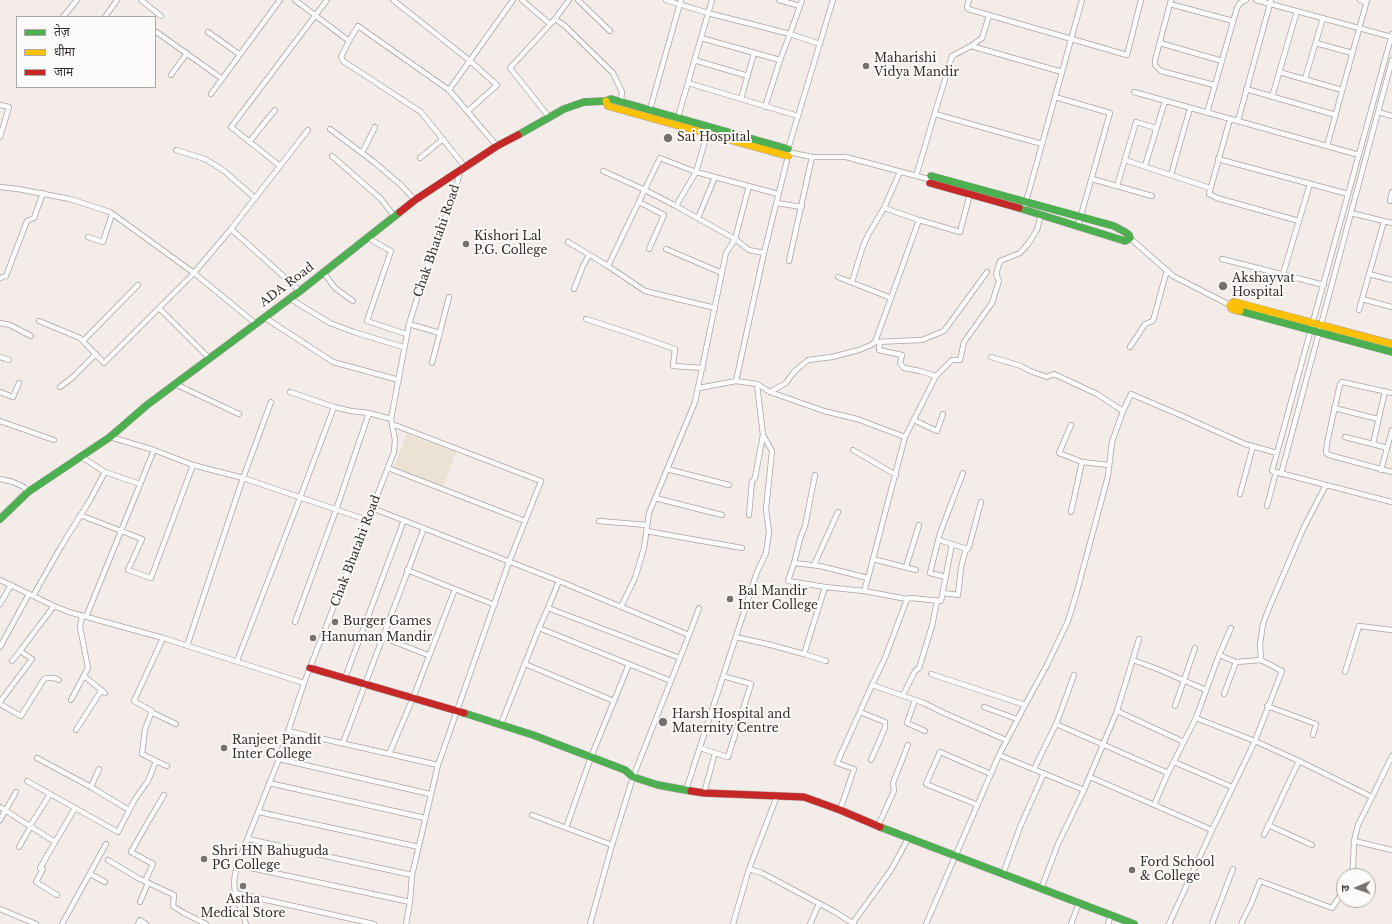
<!DOCTYPE html>
<meta charset="utf-8">
<style>
body{margin:0}
#map{position:relative;width:1392px;height:924px;overflow:hidden;background:#f4ece9;font-family:"Libre Baskerville","Noto Sans Devanagari",serif}
canvas{display:block}
.legend{position:absolute;left:16px;top:16px;width:140px;height:72px;box-sizing:border-box;background:#fdfbf9;border:1px solid #ada9a7;margin:0;padding:5px 7px;list-style:none;font-size:12px;color:#342f2c}
.legend li{display:flex;align-items:center;gap:8px;height:20px}
.legend b{width:20px;border:1px solid #ada9a7}
.north{position:absolute;left:1336px;top:868px;width:40px;height:40px;box-sizing:border-box;background:#fdfbf9;border:1px solid #ada9a7;border-radius:50%;rotate:268deg;font-size:11px;font-weight:700;line-height:16px;text-align:center;color:#342f2c}
.north::after{content:'';display:block;margin:auto;width:14px;height:18px;background:#77716e;clip-path:polygon(50% 0,100% 100%,50% 72%,0 100%)}
</style>
<div id="map">
<canvas width="1392" height="924"></canvas>
<ul class="legend">
<li><b style="height:5px;background:#4caf50"></b>तेज़</li>
<li><b style="height:5px;background:#ffc107"></b>धीमा</li>
<li><b style="height:5px;background:#c62828"></b>जाम</li>
</ul>
<div class="north">उ</div>
</div>
<script>
const g = document.querySelector('canvas').getContext('2d');
g.lineJoin = 'round';
function fill(path, color) { g.fillStyle = color; g.fill(path, 'evenodd'); }
const toPath = rows => new Path2D(rows.map(r => 'M' + r).join(''));
function strokePath(path, color, width, dash) { g.strokeStyle = color; g.lineWidth = width; g.lineCap = dash ? 'butt' : 'round'; g.setLineDash(dash || []); g.stroke(path); }
function label(font, color, halo, rows, align = 'center') {
  g.font = font + ' "Libre Baskerville",serif'; g.lineWidth = 4; g.setLineDash([]); g.textBaseline = 'middle'; g.strokeStyle = halo; g.fillStyle = color; for (const [text, x, y, turn = 0] of rows) {
    g.save(); g.translate(x, y); g.rotate((+turn || 0) * Math.PI / 180); g.textAlign = isNaN(turn) ? turn : align; if (halo) g.strokeText(text, 0, 0); g.fillText(text, 0, 0); g.restore();
  }
}
const green = toPath([
 [407,434,456,452,443,487,394,467]
]);
const street = toPath([
 [141,0,161,16],
 [295,0,349,41,341,57,343,61,421,112,465,167],
 [393,0,469,60,497,85,468,111],
 [522,0,550,24],
 [578,0,610,31],
 [666,0,708,13,790,34,802,0],
 [779,0,800,6],
 [833,0,788,149,788,156,764,253,736,381,757,384,770,392,824,411,857,419,905,437],
 [969,0,967,7,968,9,1127,55,1141,0],
 [1171,0,1155,60,1155,65,1161,71,1214,85],
 [1256,0,1392,37],
 [1360,0,1366,2],
 [1170,4,1233,21],
 [63,17,77,0],
 [105,17,117,0],
 [555,19,564,25,613,73,622,92,621,101],
 [155,31,221,78],
 [208,32,239,54],
 [1392,34,1272,471,1392,502],
 [701,38,780,60],
 [349,41,358,26,449,90,497,146],
 [1160,43,1222,61],
 [1316,43,1352,53],
 [971,46,1062,72],
 [694,60,748,76],
 [1279,72,1342,90],
 [171,75,187,53],
 [1305,79,1323,18],
 [688,83,798,116],
 [1246,89,1336,115],
 [449,90,513,0],
 [1134,92,1359,155],
 [211,94,280,0],
 [1055,97,1110,113,1078,226],
 [1272,97,1297,11],
 [741,99,754,53],
 [0,105,9,107,0,137],
 [765,107,780,60,790,34,820,44],
 [650,109,681,0],
 [1378,112,1392,116],
 [1207,113,1237,8,1240,3,1246,0],
 [935,114,1042,144],
 [549,117,510,68,555,19,569,0],
 [678,117,712,0],
 [1230,119,1209,194,1217,198,1299,221],
 [1238,121,1271,0],
 [330,129,374,162,401,185,415,200],
 [249,142,275,110],
 [1327,146,1367,0],
 [176,150,205,159,223,170,255,198],
 [788,152,812,157,846,157,928,179],
 [362,153,375,127],
 [332,156,381,199,394,216],
 [420,158,443,139],
 [1218,159,1348,194],
 [1125,160,1210,188],
 [280,166,231,127,327,0],
 [1145,166,1165,101],
 [603,171,645,190,676,206,735,239,749,250,764,253],
 [1171,175,1190,108],
 [916,176,952,56,971,46,982,38,989,16],
 [1092,179,1152,196],
 [1117,186,1136,122,1156,128],
 [0,187,18,189,70,199,110,212,194,273,255,323],
 [1390,201,1392,192],
 [639,202,664,215,649,249],
 [776,203,802,207],
 [676,206,696,172,708,131],
 [884,208,919,220,960,232,970,194],
 [1024,209,1082,0],
 [1351,213,1392,223],
 [698,218,715,177],
 [231,229,300,291],
 [88,237,103,242,112,214],
 [368,238,391,251,367,321,406,334],
 [1130,238,1173,276,1230,305],
 [568,242,608,266,645,291,715,308],
 [666,249,722,273],
 [1222,259,1324,285],
 [789,261,812,157],
 [608,266,660,158,696,172,778,194],
 [323,272,335,288,353,301],
 [1283,274,1310,184],
 [1369,274,1392,280],
 [838,277,891,298,919,220],
 [0,278,6,276,27,221,34,218,43,193],
 [852,282,862,249,868,235,884,208,900,172],
 [574,289,583,266,589,255],
 [289,298,330,323,354,332,403,347],
 [1362,299,1392,307],
 [1359,310,1384,221],
 [264,317,333,362,399,380],
 [586,319,626,332,675,349,673,366,703,368],
 [39,321,80,338,104,363,159,308],
 [0,323,10,325,31,336],
 [409,324,440,333],
 [83,341,138,285],
 [875,342,922,340,944,331,987,272],
 [880,342,879,350,902,355,900,363,904,368,920,371,936,376],
 [1130,347,1145,324,1153,321,1167,270],
 [0,357,9,360],
 [991,357,1021,366,1030,371,1047,377,1054,374,1097,394,1123,411],
 [209,358,159,308,194,273,231,229,308,130],
 [432,363,449,297],
 [175,384,239,414],
 [60,387,73,377,96,354],
 [699,388,736,381],
 [1385,391,1373,444,1387,448],
 [0,392,13,397,19,383],
 [290,392,334,407,351,411,369,413,391,419],
 [770,392,786,383,794,372,808,360,832,357,859,350,871,345,875,342,891,298],
 [1392,393,1342,382,1340,384,1327,443,1326,453,1329,455,1392,472],
 [1334,408,1378,419],
 [914,420,937,431,943,414],
 [0,421,54,440],
 [392,424,541,481,509,562,438,765],
 [1071,425,1059,453,1082,462,1109,465],
 [110,437,154,450,193,465,243,478,367,520],
 [1345,437,1373,444],
 [853,450,896,475],
 [80,456,105,472,140,484],
 [388,468,525,521],
 [667,469,729,485],
 [1381,470,1392,430],
 [1281,474,1392,60],
 [815,475,805,526,800,539,794,563,788,581,825,587,864,591,907,599,911,598,941,601,952,544],
 [0,479,13,482,24,487,28,492],
 [1240,494,1253,446],
 [655,498,722,515],
 [1267,506,1276,472],
 [372,508,559,581,689,635,633,777,612,845,590,924],
 [1071,512,1082,462],
 [80,515,142,539,128,570,151,578,193,465],
 [749,515,752,481,755,478,763,435,757,384],
 [599,521,647,525],
 [646,531,742,548],
 [939,540,967,549],
 [873,559,916,570],
 [794,563,820,566,868,578,864,591],
 [814,565,838,512],
 [906,567,919,525],
 [407,570,495,605],
 [946,577,930,573,940,533,963,473],
 [868,578,905,437,936,376,952,360,960,360,964,342,992,303,999,281,996,274,1000,261,1020,253,1028,244,1037,230,1041,214],
 [0,580,54,606,69,612,163,638,304,683],
 [559,581,548,608,680,658],
 [943,593,958,595,961,568,965,552,969,547,981,502],
 [33,596,62,545,90,500,105,472],
 [0,604,11,585],
 [621,607,635,578,644,548,649,513,695,402,726,253,735,239,749,186],
 [548,608,539,628,671,681],
 [86,617,154,450],
 [295,622,336,510,369,413],
 [689,635,699,608],
 [382,637,428,655],
 [736,637,771,645,804,654,825,587],
 [187,646,243,478,271,402],
 [0,647,29,594],
 [804,654,826,661],
 [1219,655,1236,662],
 [1133,660,1160,670,1206,690],
 [12,661,20,651],
 [237,661,300,498,334,407],
 [525,664,614,701,591,757,566,828],
 [1345,672,1359,626,1392,630],
 [931,674,1025,705],
 [84,676,105,693],
 [345,678,404,520],
 [872,685,924,703,944,713,1006,740],
 [1224,694,1236,662,1261,660],
 [903,695,915,671,919,668,932,626,937,601],
 [71,700,88,668,80,627,82,616],
 [915,700,907,723,925,731],
 [614,701,629,664],
 [0,702,32,659,20,651,54,606],
 [0,704,21,716,44,679,47,678,54,678,59,680],
 [1175,706,1195,648],
 [1267,706,1316,724,1313,735],
 [984,707,1017,719],
 [1117,711,1184,742],
 [151,712,176,724],
 [860,712,885,722,885,728,871,760],
 [1196,718,1255,741,1299,761,1372,797,1392,756],
 [501,724,539,628],
 [1056,724,1168,773,1196,718,1219,655,1231,628],
 [76,730,101,691],
 [288,731,438,765,412,875,410,902,406,924],
 [343,743,424,528],
 [700,748,715,753],
 [389,754,413,698,455,589],
 [999,755,1084,790],
 [37,758,91,787],
 [279,759,430,794],
 [156,761,167,766],
 [1174,762,1232,787],
 [99,769,91,787,129,810],
 [1034,769,1057,722,1074,675],
 [1090,777,1212,830],
 [27,781,118,832,135,799,148,781,156,761,142,754,145,729,152,711,134,701,163,638],
 [269,783,425,818],
 [686,790,757,572,766,553,769,532,766,509,772,451,763,435],
 [704,793,715,753,728,757,751,684,723,676],
 [978,805,926,784,940,752,991,774],
 [1154,805,1168,773],
 [0,807,55,842],
 [840,810,854,769,837,763,872,685,885,658,907,599],
 [259,812,419,847],
 [532,815,612,845],
 [0,820,16,792],
 [1268,825,1312,845],
 [30,826,50,794],
 [878,826,894,791,893,783,908,745],
 [1264,835,1299,761],
 [248,839,412,875],
 [1354,841,1392,850],
 [19,847,31,826],
 [108,860,138,878,174,895,173,906,182,912,206,924],
 [237,865,410,902],
 [749,869,762,873,835,912,854,924],
 [90,874,105,882],
 [1003,874,1020,827,1044,773],
 [1351,876,1353,867,1354,841,1358,825,1372,797],
 [145,881,153,864,131,852,148,822,164,795],
 [1041,889,1058,844,1084,790,1117,711,1139,639],
 [235,893,374,924],
 [57,895,36,882,43,869,40,868,75,808],
 [140,902,148,883],
 [0,909,36,924],
 [62,924,106,844],
 [138,924,140,920,146,924],
 [246,924,235,893,234,881,237,865,279,759,304,683,394,452,395,440,391,419,409,324,434,245,455,192,460,171],
 [733,924,749,869,777,796],
 [810,924,819,904],
 [852,924,891,870,909,837],
 [926,924,999,755,1025,705,1047,665,1068,621,1076,595,1108,476,1112,442,1123,411,1131,394,1180,415,1245,444,1277,453],
 [1071,924,1079,903],
 [1108,924,1111,915],
 [1169,924,1212,830,1255,741,1282,671,1261,660,1260,644,1263,624,1269,608,1304,527,1326,485],
 [1212,924,1233,869],
 [1241,924,1251,904,1260,881,1332,908,1344,890]
]);
const fast = toPath([
 [518,135,564,109,584,102,606,101,611,99,788,149],
 [931,176,1114,226,1125,232,1129,235,1130,238,1125,241,1019,208],
 [1240,311,1392,352],
 [0,519,28,492,110,437,147,405,300,291,400,212],
 [464,713,533,735,625,770,633,777,658,785,691,791],
 [880,827,1134,924]
]);
const slow = toPath([
 [606,101,608,106,788,156],
 [1240,311,1232,309,1230,305,1234,302,1392,344]
]);
const jam = toPath([
 [930,183,1019,208],
 [400,212,415,200,497,146,518,135],
 [310,668,464,713],
 [691,791,704,793,804,797,840,810,880,827]
]);
const markers = [
 [866,66,4,"#77716e"],
 [668,138,5,"#77716e"],
 [466,244,4,"#77716e"],
 [1223,286,5,"#77716e"],
 [730,599,4,"#77716e"],
 [335,622,4,"#77716e"],
 [313,638,4,"#77716e"],
 [663,722,5,"#77716e"],
 [224,748,4,"#77716e"],
 [204,859,4,"#77716e"],
 [1132,870,4,"#77716e"],
 [243,886,4,"#77716e"]
];
const poiNames = [
 ["Maharishi",874,59],
 ["Vidya Mandir",874,73],
 ["Sai Hospital",677,138],
 ["Kishori Lal",474,237],
 ["P.G. College",474,251],
 ["Akshayvat",1232,279],
 ["Hospital",1232,293],
 ["Bal Mandir",738,592],
 ["Inter College",738,606],
 ["Burger Games",343,622],
 ["Hanuman Mandir",321,638],
 ["Harsh Hospital and",672,715],
 ["Maternity Centre",672,729],
 ["Ranjeet Pandit",232,741],
 ["Inter College",232,755],
 ["Shri HN Bahuguda",212,852],
 ["PG College",212,866],
 ["Ford School",1140,863],
 ["& College",1140,877],
 ["Astha",243,900,"center"],
 ["Medical Store",243,914,"center"]
];
const streetNames = [
 ["Chak Bhatahi Road",437,241,-71],
 ["ADA Road",287,285,-37],
 ["Chak Bhatahi Road",356,551,-69]
];
fill(green, '#ebe2d3');
strokePath(street, '#aaa4a2', 6);
strokePath(fast, '#aaa4a2', 8);
strokePath(slow, '#aaa4a2', 8);
strokePath(jam, '#aaa4a2', 8);
strokePath(street, '#fdfcfc', 4.5);
strokePath(fast, '#4caf50', 7);
strokePath(slow, '#ffc107', 7);
strokePath(jam, '#c62828', 7);
for (const [x, y, r, color] of markers) { const dot = new Path2D(); dot.arc(x, y, r, 0, 2 * Math.PI); g.fillStyle = color; g.fill(dot); strokePath(dot, '#fdfbf9', 1.5); }
label('12px', '#342f2c', '#fdfbf9', poiNames, 'left');
label('12px', '#342f2c', '#fdfbf9', streetNames);
</script>
